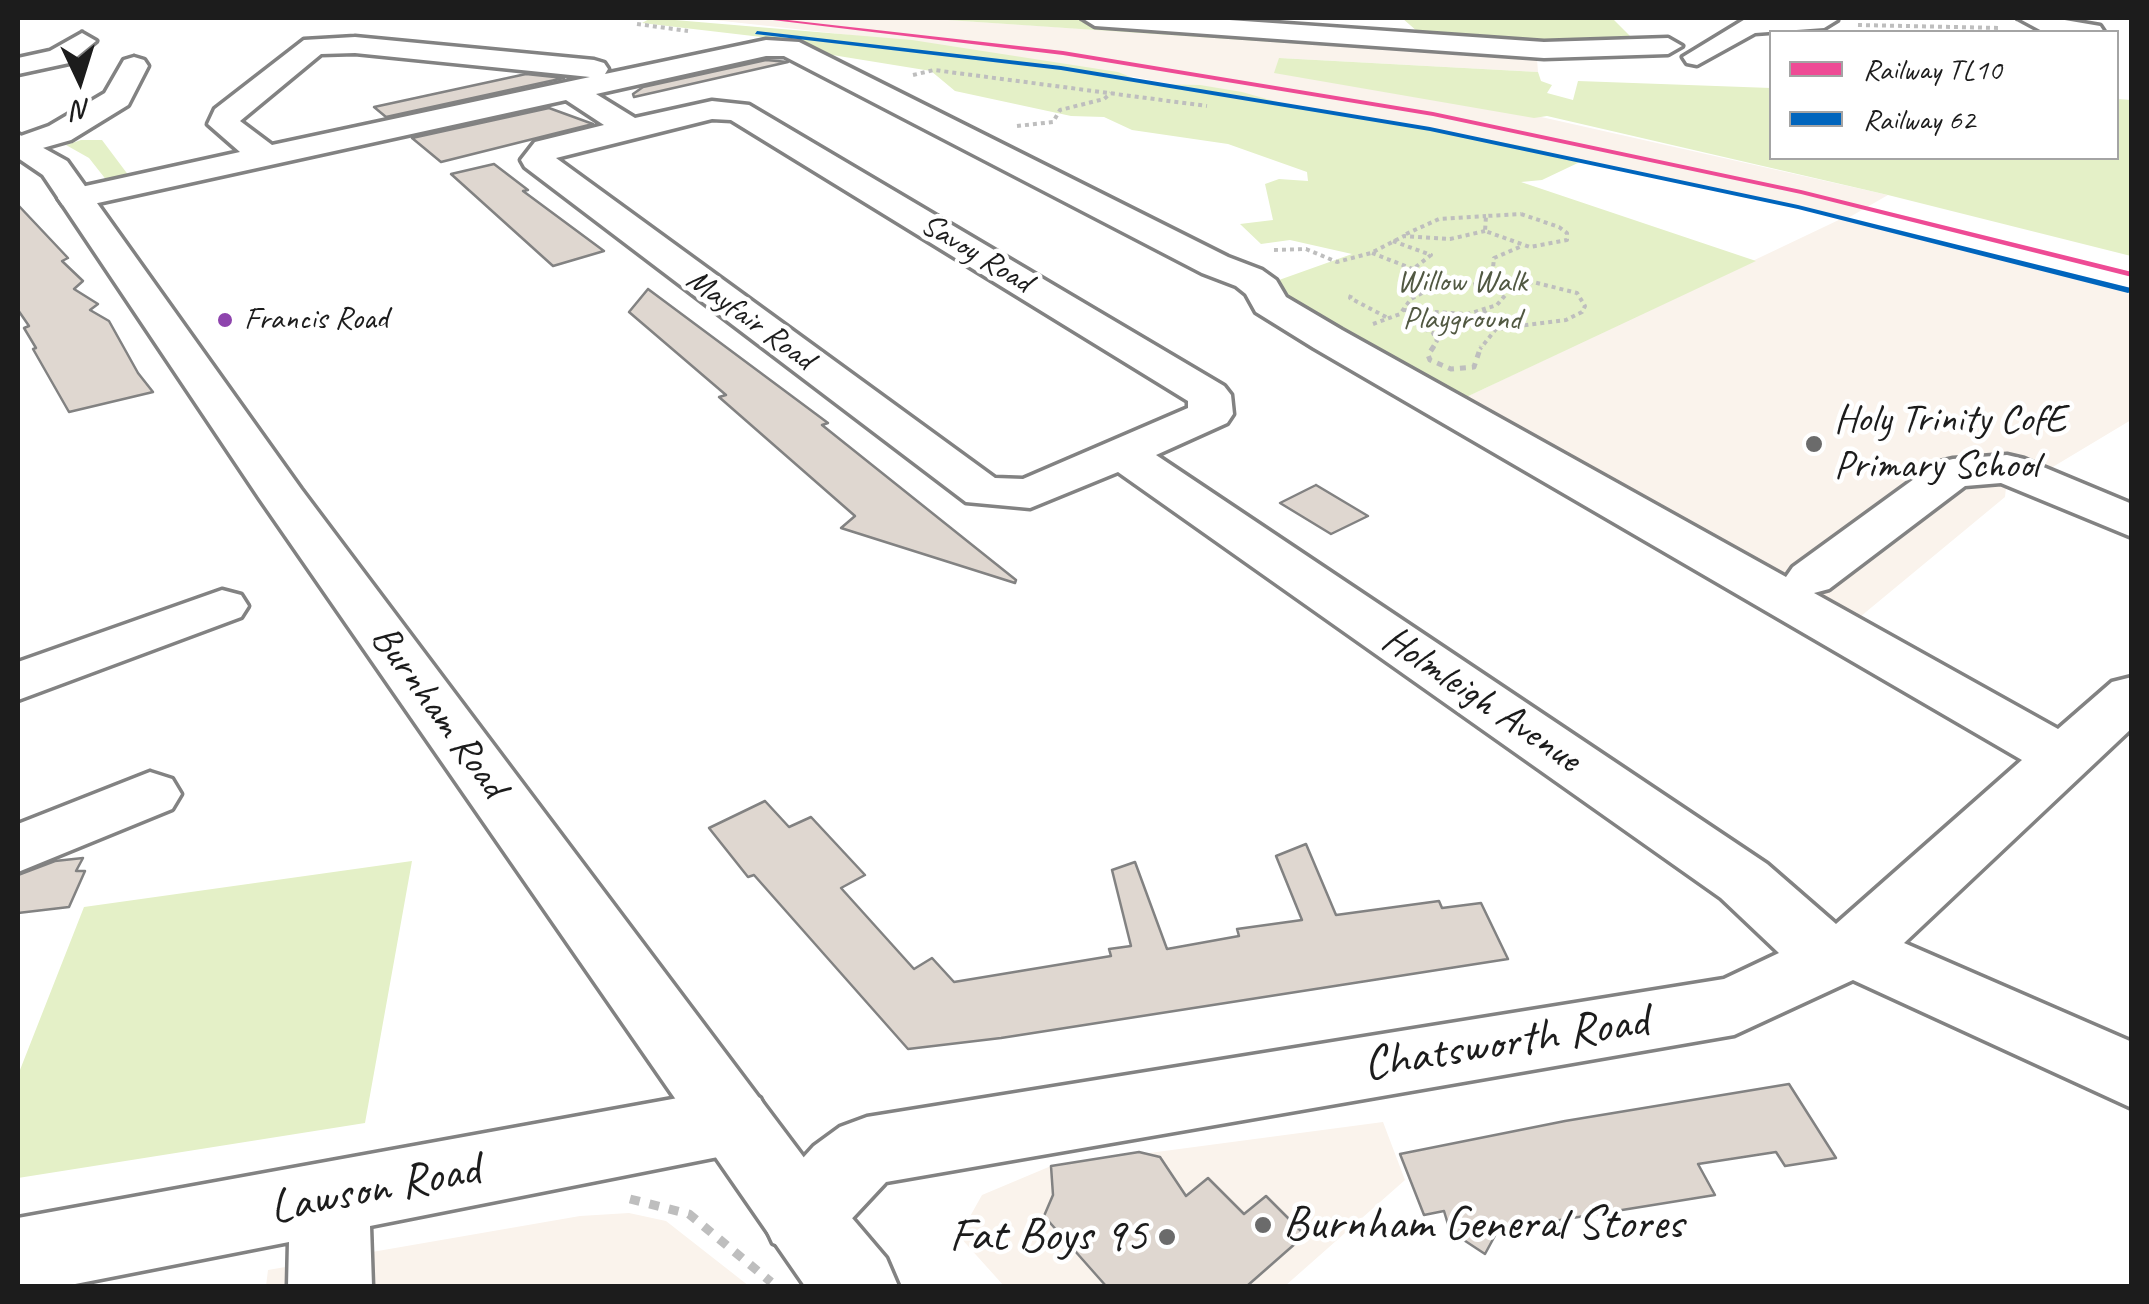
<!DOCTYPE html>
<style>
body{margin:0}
#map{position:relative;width:2149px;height:1304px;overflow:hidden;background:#fff;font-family:Caveat,sans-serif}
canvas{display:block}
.frame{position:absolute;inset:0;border:20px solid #1c1c1c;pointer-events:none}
.legend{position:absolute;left:1769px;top:30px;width:350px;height:130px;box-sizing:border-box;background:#fff;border:2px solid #a4a4a4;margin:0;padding:12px 18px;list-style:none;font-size:30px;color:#1c1c1c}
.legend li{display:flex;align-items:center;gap:20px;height:50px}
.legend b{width:50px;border:2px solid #a4a4a4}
.north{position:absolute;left:30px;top:30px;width:100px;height:100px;-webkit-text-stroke:8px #fff;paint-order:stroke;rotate:176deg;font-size:28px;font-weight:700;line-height:40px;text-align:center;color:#1c1c1c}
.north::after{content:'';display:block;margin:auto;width:35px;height:45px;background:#1c1c1c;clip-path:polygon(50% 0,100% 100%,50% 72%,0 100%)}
</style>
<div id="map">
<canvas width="2149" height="1304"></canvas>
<div class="frame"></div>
<ul class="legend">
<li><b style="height:12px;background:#ee4b95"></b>Railway TL10</li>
<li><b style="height:12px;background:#0065bd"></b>Railway 62</li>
</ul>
<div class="north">N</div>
</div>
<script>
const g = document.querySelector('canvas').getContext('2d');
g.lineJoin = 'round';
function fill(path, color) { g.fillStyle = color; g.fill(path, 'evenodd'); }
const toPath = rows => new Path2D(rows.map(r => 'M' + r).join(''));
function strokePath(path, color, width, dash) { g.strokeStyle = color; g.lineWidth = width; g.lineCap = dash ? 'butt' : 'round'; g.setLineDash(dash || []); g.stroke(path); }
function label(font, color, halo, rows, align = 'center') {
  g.font = font + ' Caveat,sans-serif'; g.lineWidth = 9; g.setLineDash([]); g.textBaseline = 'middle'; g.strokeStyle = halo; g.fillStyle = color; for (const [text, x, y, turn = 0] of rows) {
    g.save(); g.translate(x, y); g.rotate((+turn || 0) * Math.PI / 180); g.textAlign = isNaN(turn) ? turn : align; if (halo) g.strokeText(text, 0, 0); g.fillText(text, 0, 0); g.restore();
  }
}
const built = toPath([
 [696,18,919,18,1537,59,1538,72,1279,58,1888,195,1848,218,2131,289,2131,420,2051,468,2008,469,2005,497,1849,626,1460,400,1845,217,1583,160,1134,77,940,45],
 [1383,1122,1405,1180,1285,1286,1004,1286,959,1236,982,1195,1051,1166],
 [629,1213,666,1221,749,1286,266,1286,268,1270,580,1216]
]);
const green = toPath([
 [651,18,912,40,1118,72,1148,84,1200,85,1242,92,1281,103,1528,147,1582,161,1542,180,1521,182,1756,261,1460,400,1287,303,1279,280,1352,254,1290,240,1261,244,1240,224,1273,220,1265,184,1279,179,1308,181,1307,172,1228,144,1132,130,1104,117,1071,116,955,91,931,71,820,53,804,42,642,23],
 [918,18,1065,18,1527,53,1525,59],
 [1402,18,1613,19,1635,41,1541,47,1426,39],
 [1279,58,1538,72,1541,81,1552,85,1547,93,1573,100,1578,81,1771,88,1772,158,2116,158,2117,99,2131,100,2131,256,1888,195,1547,116,1534,118,1274,73],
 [81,140,102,140,129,176,145,180,111,186,89,158,66,145],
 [412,861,365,1123,18,1178,18,1075,84,907]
]);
const building = toPath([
 [766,60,788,62,634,97,633,94,643,87,766,60],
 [526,74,564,78,386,117,374,107,526,74],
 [549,108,593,124,441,162,412,138,549,108],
 [494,164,528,190,523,191,604,251,553,266,451,174,494,164],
 [18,205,68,258,62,261,83,281,74,289,98,304,90,310,109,321,138,373,153,392,69,412,33,349,36,348,24,328,29,326,18,310,18,205],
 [648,289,828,423,822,425,1016,580,1015,583,841,528,855,516,719,397,726,395,629,312,648,289],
 [1316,485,1368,516,1331,534,1280,503,1316,485],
 [765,801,789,827,811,817,865,875,841,888,914,969,932,958,954,982,1111,956,1109,949,1131,946,1112,870,1135,862,1167,949,1239,936,1237,929,1302,920,1276,856,1306,844,1336,915,1439,901,1442,908,1481,903,1508,959,1001,1038,908,1049,754,875,748,877,709,828,765,801],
 [83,858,76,871,85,871,69,907,18,913,18,875,55,861,83,858],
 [1789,1084,1836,1158,1785,1166,1776,1152,1698,1164,1715,1195,1498,1230,1485,1254,1450,1231,1444,1211,1424,1215,1400,1154,1565,1121,1789,1084],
 [1139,1152,1160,1157,1186,1196,1208,1178,1244,1214,1266,1196,1305,1235,1247,1286,1106,1286,1044,1216,1053,1195,1051,1166,1139,1152]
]);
const pathFar2 = toPath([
 [637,24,688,31],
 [1858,25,2000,28],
 [913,75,934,70,1207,106],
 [1017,126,1053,122,1060,110,1104,99,1111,93],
 [1521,214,1559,227,1567,233,1567,240,1530,247,1485,231,1486,216,1521,214],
 [1406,234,1439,219,1486,216],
 [1393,241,1431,255,1413,269,1452,288],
 [1274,250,1306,249,1337,262,1371,253,1404,236,1450,239,1485,231],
 [1372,253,1413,269],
 [1351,295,1350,298,1388,318],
 [1483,311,1507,325],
 [1373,324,1400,314,1411,299,1422,293,1483,283,1492,278,1494,258,1522,246],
 [1432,349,1437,341,1433,333,1410,322,1404,310,1468,314,1497,305,1512,287,1533,282,1577,293,1585,306,1582,312,1566,320,1496,329,1480,349]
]);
const pathFar1 = toPath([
 [1434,346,1428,355,1430,360,1451,369,1474,367,1481,346]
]);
const path = toPath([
 [630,1199,689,1214,771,1282]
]);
const minor = toPath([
 [1082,18,1201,18,1544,42,1668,38,1682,46,1668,54,1544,58,1095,26,1082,18],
 [1747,18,1836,18,1837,20,1824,28,1755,33,1697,65,1687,63,1683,57,1747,18],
 [2018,18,2053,18,2100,26,2104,32,2044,32,2018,18],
 [82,33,96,41,69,63,18,74,18,58,50,51,82,33],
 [355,37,594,60,604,63,608,69,605,74,766,40,799,42,1228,257,1262,270,1276,280,1286,297,1342,330,1786,577,1793,567,1936,463,1953,459,2007,455,2024,459,2132,504,2132,537,2001,483,1965,486,1829,589,1814,593,2058,729,2112,682,2132,677,2132,728,1904,943,2132,1042,2132,1108,1853,980,1734,1035,886,1182,829,1243,801,1254,773,1243,761,1217,773,1191,814,1146,840,1127,867,1117,1724,979,1779,953,1721,898,1118,472,1030,508,966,502,525,167,521,160,535,142,604,125,566,100,75,208,63,205,58,198,63,191,240,152,208,124,215,109,304,40,355,37],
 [355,53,590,77,272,145,240,121,321,54,355,53],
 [766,56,784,56,1202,273,1236,286,1246,294,1256,312,1314,348,2022,760,1836,924,1767,864,1156,455,1227,423,1233,414,1231,395,1224,386,749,105,712,101,635,118,596,94,766,56],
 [712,119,731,120,1188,401,1188,408,1023,479,995,478,556,158,712,119],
 [134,57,144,60,148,66,128,105,71,140,18,155,18,137,49,126,105,93,124,60,134,57],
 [222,590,241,595,248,606,241,617,18,700,18,662,222,590],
 [150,772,172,779,181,794,172,809,18,872,18,824,150,772],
 [733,1088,760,1098,771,1121,760,1144,733,1154,370,1226,372,1286,288,1286,289,1242,65,1286,18,1286,18,1218,733,1088]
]);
const major = toPath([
 [18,134,67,161,301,489,829,1191,886,1258,898,1286,805,1286,260,499,43,175,18,158,18,134]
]);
const rail1 = toPath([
 [756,18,770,18,1063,51,1433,112,1801,190,2132,272,2132,277,1801,194,1433,116,1063,55,756,18]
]);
const rail2 = toPath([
 [757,31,1061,66,1430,127,1798,205,2131,288,2132,291,2128,293,1798,209,1430,131,1061,70,755,34,757,31]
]);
const markers = [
 [225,320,9,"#8e44ad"],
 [1814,444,10,"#6b6b6b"],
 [1263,1225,10,"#6b6b6b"],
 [1167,1237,10,"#6b6b6b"]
];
const farStreetnames = [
 ["Savoy Road",976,254,31],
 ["Mayfair Road",750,320,36]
];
const farParknames = [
 ["Willow Walk",1462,283],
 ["Playground",1462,320]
];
const farBusnames = [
 ["Francis Road",244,320]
];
const poiNames = [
 ["Holy Trinity CofE",1834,421],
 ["Primary School",1834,467]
];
const streetNames = [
 ["Holmleigh Avenue",1481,700,34],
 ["Burnham Road",438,712,54]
];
const nearStreetnames = [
 ["Chatsworth Road",1506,1044,-9],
 ["Lawson Road",375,1190,-11]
];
const nearPoinames = [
 ["Burnham General Stores",1283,1225],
 ["Fat Boys 95",1147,1237,"right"]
];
fill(built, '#faf3ec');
fill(green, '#e4f0c7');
fill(building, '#dfd7d0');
strokePath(building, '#828282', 2.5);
strokePath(minor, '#828282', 7);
strokePath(major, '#828282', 7);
strokePath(pathFar2, '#bebebe', 4, [4, 4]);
strokePath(pathFar1, '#bebebe', 5, [6, 6]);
strokePath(path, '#bebebe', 9, [10, 10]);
fill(minor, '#fff');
fill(major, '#fff');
fill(rail1, '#ee4b95');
fill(rail2, '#0065bd');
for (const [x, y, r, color] of markers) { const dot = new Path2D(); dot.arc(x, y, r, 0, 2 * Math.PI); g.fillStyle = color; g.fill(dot); strokePath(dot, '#fff', 4); }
label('32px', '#1c1c1c', '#fff', farStreetnames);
label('32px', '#515842', '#fff', farParknames);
label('32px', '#1c1c1c', '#fff', farBusnames, 'left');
label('40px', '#1c1c1c', '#fff', poiNames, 'left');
label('40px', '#1c1c1c', '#fff', streetNames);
label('48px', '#1c1c1c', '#fff', nearStreetnames);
label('48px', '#1c1c1c', '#fff', nearPoinames, 'left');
</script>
